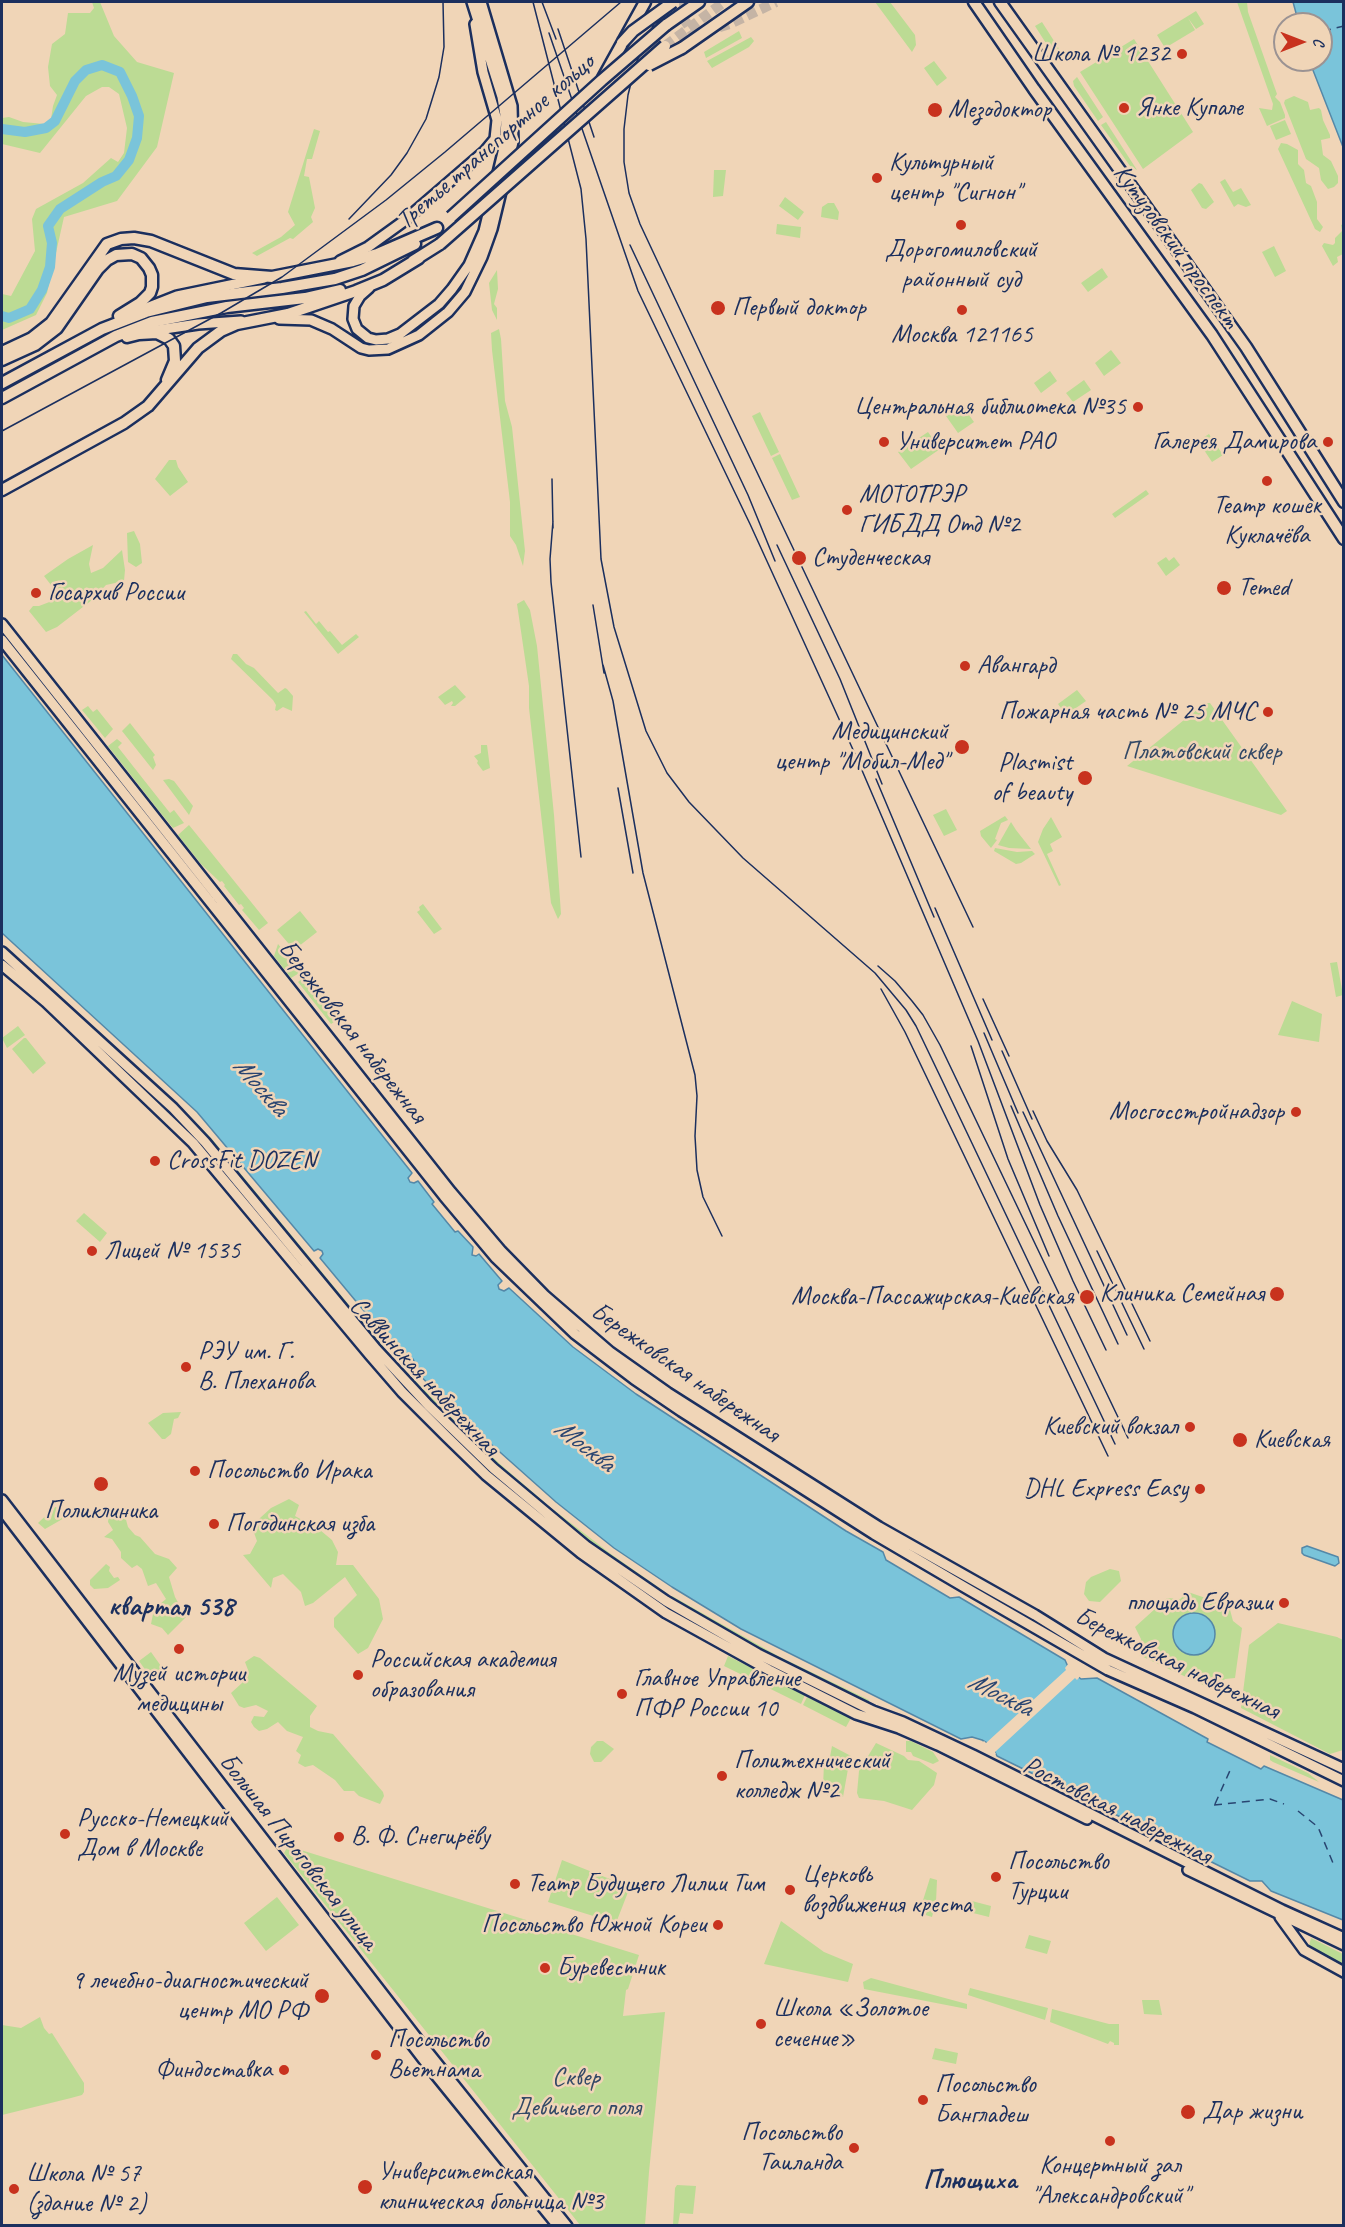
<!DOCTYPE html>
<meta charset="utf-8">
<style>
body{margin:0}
#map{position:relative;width:1345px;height:2227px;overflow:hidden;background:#f0d5b7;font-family:Caveat,sans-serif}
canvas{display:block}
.frame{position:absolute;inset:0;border:3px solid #1b2f5e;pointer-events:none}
.north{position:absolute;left:1273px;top:12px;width:60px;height:60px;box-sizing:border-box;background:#f0d5b7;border:2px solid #9b9393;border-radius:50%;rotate:90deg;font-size:16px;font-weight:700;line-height:24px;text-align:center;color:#1b2f5e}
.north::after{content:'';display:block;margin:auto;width:21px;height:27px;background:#c8321e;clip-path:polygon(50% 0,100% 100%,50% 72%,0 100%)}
</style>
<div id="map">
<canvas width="1345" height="2227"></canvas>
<div class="frame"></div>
<div class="north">С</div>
</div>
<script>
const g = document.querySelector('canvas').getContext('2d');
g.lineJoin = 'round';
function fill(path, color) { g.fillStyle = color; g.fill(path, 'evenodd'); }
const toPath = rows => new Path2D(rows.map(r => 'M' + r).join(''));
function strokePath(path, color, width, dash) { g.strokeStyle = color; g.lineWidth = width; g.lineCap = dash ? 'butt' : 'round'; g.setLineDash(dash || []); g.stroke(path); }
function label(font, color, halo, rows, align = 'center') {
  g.font = font + ' Caveat,sans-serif'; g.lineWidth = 5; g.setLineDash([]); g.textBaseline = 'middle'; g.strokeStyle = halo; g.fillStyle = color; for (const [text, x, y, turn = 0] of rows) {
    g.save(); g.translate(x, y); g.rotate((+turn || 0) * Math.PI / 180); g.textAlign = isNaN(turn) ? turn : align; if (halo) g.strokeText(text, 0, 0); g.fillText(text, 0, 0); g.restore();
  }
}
const green = toPath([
 [92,2,100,2,114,36,137,62,174,73,157,147,117,201,64,217,47,293,36,315,2,330,2,294,11,296,35,251,32,219,36,209,83,183,111,158,118,162,124,153,127,128,119,94,109,87,102,87,86,96,40,153,2,144,2,118,9,117,23,122,44,124,51,119,53,106,57,95,50,86,48,67,52,44,65,34,68,13,90,13,94,8],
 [875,2,890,2,915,35,916,45,912,52],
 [1237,2,1247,2,1248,12,1277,94,1275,97,1280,102,1285,115,1285,118,1267,126,1259,108,1272,110,1273,104],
 [1196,11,1204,24,1196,29,1188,18,1195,30,1165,48,1157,35],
 [1042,22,1063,55,1056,59,1035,26],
 [739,31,742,38,706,58,704,52],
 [751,37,754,41,749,47,712,68,707,61],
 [1134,39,1193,132,1143,169,1080,72],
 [934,61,947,78,937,86,924,68],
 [1077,77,1103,117,1098,121,1074,86,1073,81],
 [1294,96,1308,102,1310,110,1319,108,1321,110,1323,120,1330,135,1330,138,1321,140,1323,155,1331,161,1338,176,1338,183,1334,187,1328,189,1321,180,1319,168,1306,159,1284,103,1285,100],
 [1285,120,1291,134,1276,140,1270,126],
 [1106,122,1137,170,1130,166,1101,125],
 [314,129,320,131,312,159,307,159,304,176,309,177,315,208,311,217,313,222,293,239,290,238,257,256,252,253,281,237,295,225,288,212],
 [1281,143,1287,144,1298,150,1298,164,1304,170,1306,183,1311,186,1317,202,1317,219,1323,227,1320,232,1315,229,1278,149],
 [714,170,726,170,723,196,713,197],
 [1225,179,1233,192,1241,188,1251,205,1246,207,1238,204,1234,207,1220,182],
 [1199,183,1202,184,1214,202,1206,209,1202,208,1191,190],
 [785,197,804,212,798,220,779,206],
 [828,203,834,203,839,212,838,220,821,217,822,207],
 [777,224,801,227,800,238,776,234],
 [1343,224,1343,254,1337,257,1338,262,1333,266,1322,246,1324,243,1333,245,1335,243,1335,238,1342,231,1341,225],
 [1274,246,1286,271,1275,277,1262,252],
 [1102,268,1108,277,1088,292,1081,283],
 [497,270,498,289,494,304,497,308,497,320,492,310,489,283],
 [499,329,501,339,505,401,512,427,525,551,523,566,516,545,510,536,510,502,492,350,491,333],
 [1111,350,1121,363,1104,376,1095,363],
 [1050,371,1057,381,1041,393,1034,383],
 [1084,380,1091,390,1073,402,1066,393],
 [962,405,974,422,958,433,946,416],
 [760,412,779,452,771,456,752,416],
 [928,432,940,449,911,469,898,452],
 [1209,434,1223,455,1212,462,1198,441],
 [780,454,800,497,792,500,772,458],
 [169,460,176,460,178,467,188,482,170,496,155,479],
 [1146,490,1149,494,1115,518,1112,514],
 [134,531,140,544,142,563,136,567,128,562,127,533],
 [93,545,89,564,91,573,103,568,122,550,125,570,124,581,106,585,92,600,57,627,46,632,29,611,33,606,39,606,52,601,58,594,44,576,68,559],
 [1166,557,1169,561,1174,557,1180,565,1166,576,1157,563],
 [524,600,530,610,537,646,554,815,561,914,558,919,551,903,529,708,529,686,517,604],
 [306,611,316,624,319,621,328,632,330,631,342,645,356,634,359,637,338,654,304,612],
 [233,654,237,654,246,664,254,668,278,693,285,688,287,689,293,696,292,711,283,707,277,711,275,710,276,705,273,700,231,659],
 [455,685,466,697,455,706,451,706,453,703,452,701,445,705,438,697],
 [1077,690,1086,701,1066,715,1058,704],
 [1205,703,1210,703,1287,811,1281,815,1127,766],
 [88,706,93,712,97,709,113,729,105,738,82,710],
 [130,723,155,755,153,757,156,765,153,770,122,731],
 [117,739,122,743,118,747,140,775,170,813,174,810,184,823,173,828,159,811,108,746],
 [481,745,487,745,490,768,483,771,477,763,478,761,474,756,481,753],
 [169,779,174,781,193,806,189,815,163,780],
 [946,809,957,830,944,836,933,815],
 [1005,816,1008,820,1001,823,995,839,997,840,991,848,981,836,980,831],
 [1051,817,1062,837,1050,844,1053,851,1047,854,1061,885,1059,886,1038,842,1043,829],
 [1011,822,1016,830,1031,849,1009,848,998,845],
 [189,825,268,923,259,930,242,910,244,908,241,904,239,905,224,886,225,885,222,881,220,882,201,864,178,835],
 [995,848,1017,852,1032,851,1035,854,1021,863,1016,864,994,851],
 [423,904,442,929,434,934,417,912,420,910,419,907],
 [300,911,317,932,294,950,277,930],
 [278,944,301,972,291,978,274,956],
 [1337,962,1343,995,1336,997,1330,963],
 [37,975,178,1104,212,1139,392,1357,450,1416,500,1464,550,1507,611,1554,668,1594,666,1597,580,1536,524,1490,446,1417,390,1358,192,1121,35,977],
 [305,976,314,984,340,1018,331,1024,298,982],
 [1292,1001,1322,1014,1319,1042,1278,1035],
 [18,1026,25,1035,7,1048,2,1038],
 [26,1038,46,1063,33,1074,12,1049,24,1038],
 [84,1213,107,1233,100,1242,76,1221],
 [181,1412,178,1418,174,1419,171,1434,165,1439,162,1439,148,1423,163,1413],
 [289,1499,299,1505,295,1516,320,1530,332,1540,338,1552,336,1565,353,1565,379,1599,383,1619,368,1648,358,1654,334,1627,334,1618,357,1595,345,1577,313,1603,305,1606,301,1592,283,1574,273,1578,271,1588,243,1555,250,1554,257,1541,253,1530,260,1518,271,1508],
 [114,1506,125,1516,128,1527,135,1535,140,1537,155,1554,169,1559,177,1568,169,1577,175,1597,186,1617,168,1635,162,1628,151,1624,154,1609,166,1599,156,1583,148,1586,142,1569,137,1565,132,1568,121,1558,121,1552,112,1539,104,1537,113,1530,108,1522,109,1512],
 [55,1507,61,1508,66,1517,45,1529,38,1523],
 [106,1564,110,1567,109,1571,114,1578,118,1577,120,1580,108,1588,94,1589,90,1585,90,1580],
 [1110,1569,1119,1571,1121,1581,1100,1602,1089,1601,1084,1594,1086,1582,1091,1577],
 [1188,1592,1229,1606,1233,1621,1242,1628,1235,1678,1225,1679,1214,1690,1139,1655,1141,1639,1135,1627,1167,1598,1180,1599],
 [672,1596,778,1656,869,1700,869,1704,776,1659,670,1599],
 [1278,1623,1337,1637,1343,1640,1343,1750,1330,1754,1241,1708,1249,1645],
 [151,1652,166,1673,154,1682,139,1661],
 [254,1656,260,1658,317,1706,310,1716,310,1727,318,1731,333,1734,383,1792,384,1796,380,1804,359,1796,354,1791,344,1791,335,1780,313,1765,305,1767,298,1763,301,1755,296,1751,303,1737,287,1731,278,1722,267,1729,259,1731,254,1727,251,1722,254,1716,264,1717,268,1711,256,1705,244,1708,239,1706,231,1693,242,1683,248,1670,245,1662],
 [728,1656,805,1695,801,1704,724,1666],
 [807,1697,851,1718,846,1727,803,1705],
 [597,1741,603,1741,614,1749,601,1762,594,1762,590,1754,591,1747],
 [906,1741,911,1741,933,1752,939,1761,933,1764,913,1756,911,1752,906,1752],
 [876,1743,904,1756,908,1760,919,1761,937,1773,934,1785,912,1810,884,1801,859,1798,857,1793,859,1771],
 [832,1746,851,1756,849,1766,846,1766,848,1769,843,1797,828,1796,823,1786,824,1764,835,1764,835,1758,830,1757],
 [1270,1755,1308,1773,1319,1782,1273,1762,1270,1760],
 [288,1846,639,1955,628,1989,626,1990,623,2016,665,2012,649,2172,645,2225,580,2225,284,1853],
 [562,1860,630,1887,616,1923,548,1902],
 [930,1878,937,1880,936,1902,932,1917,919,1913],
 [277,1897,299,1925,266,1951,244,1923],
 [968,1900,991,1906,989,1917,965,1911],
 [781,1921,824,1952,853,1964,848,1982,764,1964],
 [1029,1935,1051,1941,1047,1954,1025,1948],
 [1311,1938,1343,1954,1343,1966,1312,1949,1309,1946],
 [871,1978,967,2004,967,2009,864,1989,863,1982],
 [970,1988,1048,2008,1045,2020,968,1995],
 [1142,2000,1159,2000,1162,2015,1144,2014],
 [1052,2009,1109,2024,1119,2024,1119,2045,1114,2045,1114,2043,1110,2041,1108,2044,1050,2022],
 [40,2017,44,2028,49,2034,52,2033,84,2083,84,2092,82,2095,71,2098,2,2115,2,2025,21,2028],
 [935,2048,958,2053,956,2064,932,2059],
 [677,2185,696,2186,693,2214,680,2213,678,2225,673,2225,675,2188]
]);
const water = toPath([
 [1293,2,1343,2,1343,147,1309,60,1321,60,1321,24,1299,24,1293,2],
 [2,655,412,1173,408,1178,410,1182,414,1183,418,1181,434,1202,432,1204,455,1232,458,1231,473,1247,472,1255,476,1256,479,1254,502,1281,498,1285,499,1289,504,1291,509,1288,573,1347,636,1394,846,1531,883,1552,886,1560,950,1598,959,1597,1065,1660,1069,1669,1081,1679,1097,1678,1208,1739,1207,1742,1261,1769,1264,1766,1343,1800,1343,1920,1271,1891,1262,1881,1250,1881,997,1756,992,1746,982,1740,972,1737,961,1739,741,1629,672,1587,614,1548,556,1502,456,1413,412,1367,415,1363,413,1359,410,1358,406,1361,384,1336,386,1331,385,1325,380,1323,374,1323,320,1258,323,1254,322,1251,318,1249,314,1251,197,1112,2,933,2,655],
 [1307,1546,1338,1557,1339,1563,1335,1566,1304,1555,1302,1553,1302,1548,1307,1546],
 '1173 1634a21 21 0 1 1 42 0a21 21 0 1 1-42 0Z'
]);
const pier = toPath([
 [1069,1663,1081,1675,1077,1680,1075,1678,995,1752,996,1754,993,1756,989,1748,982,1743,984,1741,986,1743,1066,1670,1065,1668]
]);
const river = toPath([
 [2,129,25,132,46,128,55,121,75,81,86,70,102,65,120,72,132,96,139,116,137,138,129,160,116,176,102,182,60,209,48,226,52,243,50,267,42,290,30,309,9,318,2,316]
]);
const ferry = toPath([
 [1323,31,1344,26],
 [1215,1804,1232,1766],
 [1214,1805,1270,1799,1284,1804],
 [1298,1811,1318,1827,1333,1863]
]);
const primaryTunnel = toPath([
 [684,2,684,19,691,30,696,33,703,32,730,24,776,2],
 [665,46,724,2]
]);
const secondary = toPath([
 [340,261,368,247,404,221,485,151,495,139,497,120,483,72,475,24],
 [369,288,360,296,354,306,353,319,357,329,368,338,376,340,388,339,400,334,439,304,452,289,469,265,484,231,504,148,506,121,502,97,472,2],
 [144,309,177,296,264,278],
 [279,319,311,320,332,329,361,348,369,350,388,349,419,335,448,312,465,292,482,257,492,229,513,142,512,106,481,2],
 [151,331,198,324,241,321],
 [2,624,451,1192,501,1251,544,1295,581,1327,610,1352,668,1393,879,1527,1035,1615,1104,1658,1344,1769],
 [2,640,444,1196,496,1258,575,1334,634,1379,681,1411,874,1534,966,1588,1108,1670,1195,1708,1344,1781],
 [2,952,173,1108,205,1142,376,1349,428,1405,493,1468,586,1546,666,1601,758,1654,873,1711,903,1722,973,1755,1282,1910,1344,1938],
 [2,965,46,1002,193,1143,370,1355,402,1392,446,1436,486,1475,581,1553,666,1613,769,1670,856,1714,899,1728,938,1745,1087,1819],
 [2,1500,419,2041,567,2226],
 [2,1510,430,2068,558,2226],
 [1188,1870,1344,1945],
 [1280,1917,1304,1950,1344,1972]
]);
const primary = toPath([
 [974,2,1034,89,1212,335,1344,539],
 [1000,2,1246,347,1344,502],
 [666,25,699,2],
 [682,48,748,2],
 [603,78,645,2],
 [413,261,440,244],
 [127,337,139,334,157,333,169,339,174,346,175,361,167,380],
 [2,352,32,338,51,323,107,244,121,239,134,238,151,241,234,274,272,277,353,261,377,254,437,228],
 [2,360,35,345,57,328,98,269,107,260,116,255,132,254,141,258,149,268,152,275,152,287,150,293,140,303,119,316],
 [2,383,102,329,146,312,207,297,282,288,335,279,362,270,415,244],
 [2,398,116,336,152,322,227,307,305,298,340,290],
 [2,490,124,423,148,406,198,348,221,331,237,324,288,314,356,291,383,280,419,258]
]);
const rail = toPath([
 [533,2,581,189,586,239,601,559,614,627,646,731,667,773,689,802,743,858,875,973,906,1010,916,1026,940,1076,1115,1444],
 [542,2,556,39],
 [664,2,636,63,628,95,624,129,624,162,629,193,640,224,707,367,973,927],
 [558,29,594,137],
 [549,33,638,291,750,524,855,754,978,1041,1040,1205,1073,1281,1106,1350],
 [349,219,391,175,407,153,426,119,439,77,444,47,443,2],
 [630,245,748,495,775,561],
 [2,431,221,313,282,277,386,200,445,152,621,2],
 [552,479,553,528],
 [553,521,550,559,551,582,581,857],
 [777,545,840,679,882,784],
 [593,605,604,673],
 [603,665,613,701,643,873,695,1075,697,1096,695,1136,697,1170,703,1197,722,1236],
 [876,779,934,917],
 [618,788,633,873],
 [935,908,992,1040],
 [878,966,895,981,912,1001,923,1015,940,1045,1128,1438],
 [881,989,905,1032,1108,1456],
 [983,999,1009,1056],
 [984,1033,1018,1113],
 [971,1046,1008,1159,1049,1256],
 [1002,1051,1032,1119],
 [1011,1106,1058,1216,1118,1344],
 [1033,1111,1047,1141,1077,1190,1150,1341],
 [1023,1112,1127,1335],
 [1097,1251,1144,1349]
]);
const primaryBridge = toPath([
 [622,43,633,31,673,2],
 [649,65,682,48],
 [451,217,602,80,666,25],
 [440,244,665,46]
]);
const markers = [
 [1182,54,6,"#c8321e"],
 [1124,108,6,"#c8321e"],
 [935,110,8,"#c8321e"],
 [877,178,6,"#c8321e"],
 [961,225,6,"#c8321e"],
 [718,308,8,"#c8321e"],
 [962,310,6,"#c8321e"],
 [1138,407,6,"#c8321e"],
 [884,442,6,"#c8321e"],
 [1328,442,6,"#c8321e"],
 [1267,481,6,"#c8321e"],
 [847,510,6,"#c8321e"],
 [799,558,8,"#c8321e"],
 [1224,588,8,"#c8321e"],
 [36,593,6,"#c8321e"],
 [965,666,6,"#c8321e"],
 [1268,712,6,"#c8321e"],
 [962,747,8,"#c8321e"],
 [1085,778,8,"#c8321e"],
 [1296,1112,6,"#c8321e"],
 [155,1161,6,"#c8321e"],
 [92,1251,6,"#c8321e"],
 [1277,1294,8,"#c8321e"],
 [1087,1297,8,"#c8321e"],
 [186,1367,6,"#c8321e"],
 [1190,1427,6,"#c8321e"],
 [1240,1440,8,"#c8321e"],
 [195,1471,6,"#c8321e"],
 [101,1484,8,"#c8321e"],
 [1200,1489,6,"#c8321e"],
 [214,1524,6,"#c8321e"],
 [1284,1603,6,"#c8321e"],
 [179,1649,6,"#c8321e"],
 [358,1675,6,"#c8321e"],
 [622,1694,6,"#c8321e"],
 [722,1776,6,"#c8321e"],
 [65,1834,6,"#c8321e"],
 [339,1837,6,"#c8321e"],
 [996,1877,6,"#c8321e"],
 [515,1884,6,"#c8321e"],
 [790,1890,6,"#c8321e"],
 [718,1925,6,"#c8321e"],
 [545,1968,6,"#c8321e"],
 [322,1996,8,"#c8321e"],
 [761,2024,6,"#c8321e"],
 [376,2055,6,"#c8321e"],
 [284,2070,6,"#c8321e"],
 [923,2100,6,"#c8321e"],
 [1188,2112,8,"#c8321e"],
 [1110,2141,6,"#c8321e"],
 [854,2148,6,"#c8321e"],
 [365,2187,8,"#c8321e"],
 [14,2189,6,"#c8321e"]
];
const poiNames = [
 ["Школа № 1232",1170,54,"right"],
 ["Янке Купале",1136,108],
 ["Мезодоктор",948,110],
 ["Культурный",889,163],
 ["центр \"Сигнон\"",889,193],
 ["Дорогомиловский",961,250,"center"],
 ["районный суд",961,280,"center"],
 ["Первый доктор",732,308],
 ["Москва 121165",962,335,"center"],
 ["Центральная библиотека №35",1126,407,"right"],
 ["Университет РАО",896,442],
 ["Галерея Дамирова",1316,442,"right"],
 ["МОТОТРЭР",859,495],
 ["ГИБДД Отд №2",859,525],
 ["Театр кошек",1267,506,"center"],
 ["Куклачёва",1267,536,"center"],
 ["Студенческая",812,558],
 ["Temed",1238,588],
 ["Госархив России",48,593],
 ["Авангард",977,666],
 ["Пожарная часть № 25 МЧС",1256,712,"right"],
 ["Медицинский",948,732,"right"],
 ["центр \"Мобил-Мед\"",948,762,"right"],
 ["Plasmist",1072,763,"right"],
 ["of beauty",1072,793,"right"],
 ["Мосгосстройнадзор",1284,1112,"right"],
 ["CrossFit DOZEN",167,1161],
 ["Лицей № 1535",104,1251],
 ["Клиника Семейная",1264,1294,"right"],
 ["Москва-Пассажирская-Киевская",1074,1297,"right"],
 ["РЭУ им. Г.",198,1352],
 ["В. Плеханова",198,1382],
 ["Киевский вокзал",1178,1427,"right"],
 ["Киевская",1254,1440],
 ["Посольство Ирака",207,1471],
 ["DHL Express Easy",1188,1489,"right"],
 ["Поликлиника",101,1511,"center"],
 ["Погодинская изба",226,1524],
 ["площадь Евразии",1272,1603,"right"],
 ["Российская академия",370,1660],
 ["образования",370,1690],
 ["Музей истории",179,1674,"center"],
 ["медицины",179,1704,"center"],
 ["Главное Управление",634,1679],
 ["ПФР России 10",634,1709],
 ["Политехнический",734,1761],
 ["колледж №2",734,1791],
 ["Русско-Немецкий",77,1819],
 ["Дом в Москве",77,1849],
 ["В. Ф. Снегирёву",351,1837],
 ["Посольство",1008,1862],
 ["Турции",1008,1892],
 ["Церковь",802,1875],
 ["воздвижения креста",802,1905],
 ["Театр Будущего Лилии Тим",527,1884],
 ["Посольство Южной Кореи",706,1925,"right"],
 ["Буревестник",557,1968],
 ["9 лечебно-диагностический",308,1981,"right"],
 ["центр МО РФ",308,2011,"right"],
 ["Школа «Золотое",773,2009],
 ["сечение»",773,2039],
 ["Посольство",388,2040],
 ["Вьетнама",388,2070],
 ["Финдоставка",272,2070,"right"],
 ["Посольство",935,2085],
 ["Бангладеш",935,2115],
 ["Дар жизни",1202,2112],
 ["Посольство",842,2133,"right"],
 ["Таиланда",842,2163,"right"],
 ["Концертный зал",1110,2166,"center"],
 ["\"Александровский\"",1110,2196,"center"],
 ["Университетская",378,2172],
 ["клиническая больница №3",378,2202],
 ["Школа № 57",26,2174],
 ["(здание № 2)",26,2204]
];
const streetNames = [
 ["Третье транспортное кольцо",496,142,-41],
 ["Кутузовский проспект",1176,247,54],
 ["Бережковская набережная",352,1032,52],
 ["Бережковская набережная",685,1373,35],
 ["Саввинская набережная",424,1377,47],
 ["Бережковская набережная",1177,1664,26],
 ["Ростовская набережная",1117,1811,27],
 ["Большая Пироговская улица",298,1852,52]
];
const parkNames = [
 ["Платовский сквер",1202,752],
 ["Сквер",576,2078],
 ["Девичьего поля",576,2108]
];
const waterNames = [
 ["Москва",260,1087,49],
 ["Москва",584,1446,38],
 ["Москва",1000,1695,27]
];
const neighbourhoodNames = [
 ["Плющиха",970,2181]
];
const quarterNames = [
 ["квартал 538",171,1608]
];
fill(green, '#bcdb94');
fill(water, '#7ac4da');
strokePath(water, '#5488a8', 1.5);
fill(pier, '#f0d5b7');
strokePath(river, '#7ac4da', 10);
strokePath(ferry, '#294571', 1.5, [8, 6]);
strokePath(primaryTunnel, '#c5b4a5', 10, [10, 5]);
strokePath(secondary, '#1b2f5e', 14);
strokePath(primary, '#1b2f5e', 15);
strokePath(secondary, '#f0d5b7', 9);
strokePath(primary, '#f0d5b7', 10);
strokePath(rail, '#1b2f5e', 1.5);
strokePath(primaryBridge, '#1b2f5e', 15, []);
strokePath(primaryBridge, '#f0d5b7', 10);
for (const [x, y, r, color] of markers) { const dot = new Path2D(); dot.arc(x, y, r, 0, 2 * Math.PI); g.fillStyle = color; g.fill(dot); strokePath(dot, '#f0d5b7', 2); }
label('26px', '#1b2f5e', '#f0d5b7', poiNames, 'left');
label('26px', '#1b2f5e', '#f0d5b7', streetNames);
label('26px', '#334966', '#f0d5b7', parkNames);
label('italic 27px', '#294571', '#f0d5b7', waterNames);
label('bold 27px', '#1b2f5e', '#f0d5b7', neighbourhoodNames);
label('bold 28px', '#1b2f5e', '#f0d5b7', quarterNames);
</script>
